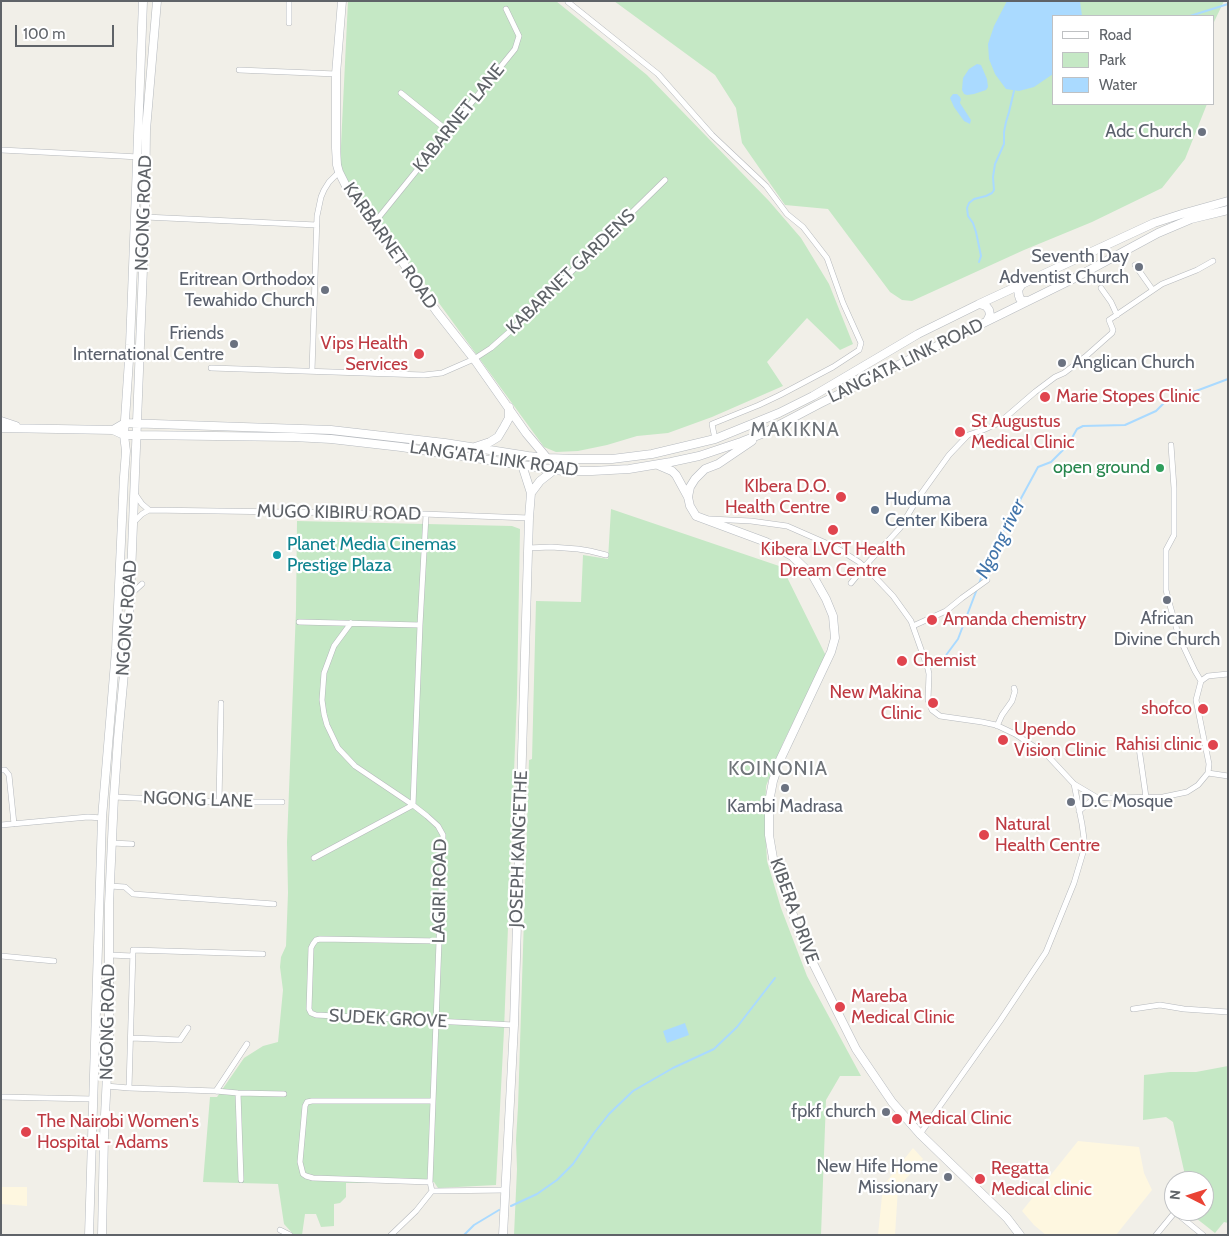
<!DOCTYPE html>
<style>
body{margin:0}
#map{position:relative;width:1229px;height:1236px;overflow:hidden;background:#f1efe8;font-family:Cabin,sans-serif}
canvas{display:block}
.frame{position:absolute;inset:0;border:2px solid #5f6368;pointer-events:none}
.legend{position:absolute;left:1052px;top:15px;width:162px;height:90px;box-sizing:border-box;background:#fff;border:1px solid #bfc1c3;margin:0;padding:6px 9px;list-style:none;font-size:15px;color:#5f6368}
.legend li{display:flex;align-items:center;gap:10px;height:25px}
.legend b{width:25px;border:1px solid #bfc1c3}
.north{position:absolute;left:1164px;top:1171px;width:50px;height:50px;box-sizing:border-box;background:#fff;border:1px solid #bfc1c3;border-radius:50%;rotate:275deg;font-size:14px;font-weight:700;line-height:20px;text-align:center;color:#5f6368}
.north::after{content:'';display:block;margin:auto;width:18px;height:22px;background:#ea4335;clip-path:polygon(50% 0,100% 100%,50% 72%,0 100%)}
.scale{position:absolute;left:15px;top:25px;width:99px;height:22px;box-sizing:border-box;border:2px solid #5f6368;border-top:0;padding-left:6px;font-size:15px;line-height:18px;white-space:nowrap;color:#5f6368;-webkit-text-stroke:4px #fff;paint-order:stroke}
</style>
<div id="map">
<canvas width="1229" height="1236"></canvas>
<div class="frame"></div>
<ul class="legend">
<li><b style="height:6px;background:#fff"></b>Road</li>
<li><b style="height:14px;background:#c5e8c5"></b>Park</li>
<li><b style="height:14px;background:#aadaff"></b>Water</li>
</ul>
<div class="north">N</div>
<div class="scale">100 m</div>
</div>
<script>
const g = document.querySelector('canvas').getContext('2d');
g.lineJoin = 'round';
function fill(path, color) { g.fillStyle = color; g.fill(path, 'evenodd'); }
const toPath = rows => new Path2D(rows.map(r => 'M' + r).join(''));
function strokePath(path, color, width, dash) { g.strokeStyle = color; g.lineWidth = width; g.lineCap = dash ? 'butt' : 'round'; g.setLineDash(dash || []); g.stroke(path); }
function label(font, color, halo, rows, align = 'center') {
  g.font = font + ' Cabin,sans-serif'; g.lineWidth = 4.5; g.setLineDash([]); g.textBaseline = 'middle'; g.strokeStyle = halo; g.fillStyle = color; for (const [text, x, y, turn = 0] of rows) {
    g.save(); g.translate(x, y); g.rotate((+turn || 0) * Math.PI / 180); g.textAlign = isNaN(turn) ? turn : align; if (halo) g.strokeText(text, 0, 0); g.fillText(text, 0, 0); g.restore();
  }
}
const commercial = toPath([
 [1078,1141,1139,1147,1144,1173,1152,1190,1116,1235,1046,1235,1034,1225,1022,1211],
 [913,1148,923,1159,898,1188,895,1235,878,1235,883,1186],
 [2,1187,27,1187,27,1206,1,1204]
]);
const green = toPath([
 [348,1,556,1,647,75,769,201,801,238,829,284,853,344,840,350,807,318,767,362,783,386,712,417,668,433,637,436,607,445,578,451,556,452,544,447,390,236,345,178,340,166],
 [614,1,1224,1,1214,22,1213,77,1213,16,1053,16,1053,104,1207,104,1185,159,1162,188,1092,222,1024,250,912,301,902,300,890,292,828,209,785,205,742,143,736,108,715,75],
 [611,509,782,567,826,656,783,743,766,786,765,824,767,861,781,908,807,976,861,1076,840,1076,826,1100,821,1235,514,1235,517,1169,516,1140,518,1107,529,760,532,759,536,601,581,602,583,555,608,559],
 [297,521,512,526,520,529,517,695,504,1030,496,1185,438,1188,434,1182,346,1183,346,1197,340,1203,334,1204,334,1226,321,1227,316,1214,305,1214,302,1235,294,1235,284,1224,278,1184,203,1182,210,1097,217,1097,244,1058,263,1046,278,1042,283,990,280,967,281,957,286,946,288,893,287,842,296,610],
 [1228,1066,1228,1223,1224,1222,1215,1233,1187,1211,1204,1211,1204,1181,1174,1181,1185,1175,1173,1122,1166,1117,1143,1120,1144,1075,1170,1072,1196,1072]
]);
const water = toPath([
 [1007,1,1080,1,1082,16,1053,16,1053,74,1034,87,1019,91,1006,89,995,74,989,59,988,44,994,26],
 [977,64,981,65,987,79,988,87,986,90,974,94,967,95,964,94,962,90,963,78,969,69],
 [953,94,957,94,960,97,961,99,960,103,971,120,970,124,964,121,954,107,950,98],
 [685,1023,689,1035,667,1043,663,1031]
]);
const stream = toPath([
 [1190,16,1228,4],
 [979,262,981,256,976,232,973,223,968,216,967,208,969,203,974,199,986,196,992,193,994,190,993,177,995,164,1004,144,1004,132,1006,122,1009,112,1014,91],
 [979,584,983,572,993,563,993,550,1038,467,1051,462,1068,445,1077,429,1083,426,1125,425,1156,411,1164,403,1228,379],
 [930,668,941,662,958,639,977,589],
 [511,1206,537,1194,557,1180,573,1164,594,1133,609,1114,633,1091,673,1068,714,1049,737,1027,775,978],
 [464,1235,474,1225,499,1210]
]);
const street = toPath([
 [568,2,658,74,712,135,766,186,787,214,803,227,827,258,843,303,861,343,859,350,833,367,780,395,759,405,712,424,715,439],
 [289,23,289,1],
 [239,70,336,74],
 [401,93,448,131],
 [1,150,121,156,138,157],
 [145,217,317,225],
 [375,222,515,49,519,36,506,9],
 [1135,265,1152,289],
 [1101,288,1111,302,1117,315],
 [211,368,424,375,442,373,474,359,491,348,516,326,665,180],
 [312,371,317,216,321,197,324,190,329,182,339,172],
 [1171,445,1174,488,1174,535,1166,550,1166,590,1169,602,1179,637,1195,671,1201,681],
 [135,494,142,504,149,510],
 [710,519,751,521,787,526,835,547,859,562,875,577,893,596,911,621,928,669,929,674,928,700,932,710,940,716,982,722,996,725,1015,734,1047,755,1074,784,1096,797],
 [134,522,142,514,149,510,423,514,529,518],
 [528,548,551,547,578,549,590,551,606,555],
 [851,583,864,567,900,528,918,498,949,455,968,435,983,430,999,423,1035,392,1055,377,1064,373,1085,357,1112,333,1113,330,1109,320,1162,284,1197,270,1213,261],
 [130,595,142,584],
 [299,622,420,625],
 [913,626,946,611,962,598,987,580],
 [997,726,1002,715,1012,701,1015,691,1014,688],
 [1139,748,1146,797],
 [1,770,5,770,9,775,14,824],
 [1208,773,1228,776],
 [114,797,219,802,282,802],
 [219,802,221,703],
 [1079,811,1096,797,1110,798,1163,797,1187,792,1198,785,1208,773,1209,764,1196,700,1201,681,1208,676,1228,674],
 [1,825,88,817,102,818],
 [112,843,132,844],
 [314,858,413,805,355,766,338,748,327,725,324,714,322,700,324,673,334,646,351,623],
 [110,886,125,887,133,894,274,904],
 [439,941,320,939,316,940,313,944,311,948,309,1009,311,1013,316,1015,514,1025],
 [109,955,133,956],
 [1,956,54,961],
 [1133,1009,1160,1005,1184,1009,1228,1012],
 [131,1038,180,1040,188,1028],
 [106,1086,129,1088,216,1091,238,1093,284,1094],
 [129,1088,133,950,263,954],
 [216,1091,247,1044],
 [238,1093,241,1180],
 [1,1097,93,1099],
 [920,1134,1000,1021,1046,952,1074,883,1085,846,1082,824,1074,784],
 [430,1182,313,1178,306,1176,303,1174,300,1162,305,1106,307,1102,312,1101,433,1101],
 [432,1191,506,1190],
 [280,1230,290,1235],
 [391,1235,416,1211,432,1191,430,1182,443,835,438,826,427,816,413,805,420,625,426,515],
 [1156,1235,1175,1212,1203,1235]
]);
const secondary = toPath([
 [342,1,336,74,336,148,337,165,339,172,346,186,375,222,437,312,474,359,526,433,547,458],
 [1022,284,1018,290,1019,296,1020,299,1024,301,1028,301],
 [979,304,986,306,989,310,990,315,987,321],
 [1,421,16,426],
 [1,428,113,430,124,435,136,435,293,437,331,439,401,447,563,471,592,471,629,469,671,462,699,456,741,442,764,433,819,404,1073,279,1158,233,1191,219,1228,210],
 [113,430,125,423,331,430,445,443,528,456,547,458,578,459,612,459,652,454,715,439,779,413,813,396,918,334,979,304,1154,223,1185,213,1228,201],
 [475,447,490,442,498,437,504,427,509,418,509,407],
 [658,465,672,471,676,475,688,497,690,506,696,516,766,542,792,556,813,576,826,599,833,616,835,638,831,652,780,760,773,781,769,802,769,835,774,864,805,947,856,1049,892,1102,920,1134,1007,1218,1020,1235],
 [531,493,540,481,554,470],
 [688,497,690,487,695,479,705,469,718,464,752,441],
 [89,1235,102,818,116,650,124,477,126,451,124,435,130,345,135,216,143,1],
 [102,1235,104,1136,109,1034,109,904,114,797,118,738,126,652,130,601,145,217,146,130,157,1],
 [503,1235,514,1025,529,518,531,493,522,465]
]);
const markers = [
 [1202,132,5,"#6b7280"],
 [1139,267,5,"#6b7280"],
 [325,290,5,"#6b7280"],
 [234,344,5,"#6b7280"],
 [419,354,6,"#e0444e"],
 [1062,363,5,"#6b7280"],
 [1045,397,6,"#e0444e"],
 [960,432,6,"#e0444e"],
 [1160,468,5,"#2e9e5b"],
 [841,497,6,"#e0444e"],
 [875,510,5,"#5c6f8a"],
 [833,530,6,"#e0444e"],
 [277,555,5,"#0f9aa8"],
 [1167,600,5,"#6b7280"],
 [932,620,6,"#e0444e"],
 [902,661,6,"#e0444e"],
 [933,703,6,"#e0444e"],
 [1203,709,6,"#e0444e"],
 [1003,740,6,"#e0444e"],
 [1213,745,6,"#e0444e"],
 [785,788,5,"#6b7280"],
 [1071,802,5,"#6b7280"],
 [984,835,6,"#e0444e"],
 [840,1007,6,"#e0444e"],
 [886,1112,5,"#6b7280"],
 [897,1119,6,"#e0444e"],
 [26,1132,6,"#e0444e"],
 [948,1177,5,"#6b7280"],
 [980,1179,6,"#e0444e"]
];
const streetNames = [
 ["KABARNET LANE",459,118,-51],
 ["NGONG ROAD",144,213,-88],
 ["KARBARNET ROAD",390,246,55],
 ["KABARNET GARDENS",571,272,-44],
 ["LANG'ATA LINK ROAD",906,361,-26],
 ["LANG'ATA LINK ROAD",494,459,8],
 ["MUGO KIBIRU ROAD",339,513,1],
 ["NGONG ROAD",127,618,-86],
 ["NGONG LANE",198,800,2],
 ["JOSEPH KANG'ETHE",519,849,-88],
 ["LAGIRI ROAD",440,891,-89],
 ["KIBERA DRIVE",794,911,70],
 ["SUDEK GROVE",388,1019,3],
 ["NGONG ROAD",108,1022,-89]
];
const worshipNames = [
 ["Adc Church",1192,132],
 ["Seventh Day",1129,257],
 ["Adventist Church",1129,278],
 ["Eritrean Orthodox",315,280],
 ["Tewahido Church",315,301],
 ["Friends",224,334],
 ["International Centre",224,355],
 ["Anglican Church",1072,363,"left"],
 ["African",1167,619,"center"],
 ["Divine Church",1167,640,"center"],
 ["D.C Mosque",1081,802,"left"],
 ["Kambi Madrasa",785,807,"center"],
 ["fpkf church",876,1112],
 ["New Hife Home",938,1167],
 ["Missionary",938,1188]
];
const healthNames = [
 ["Vips Health",408,344,"right"],
 ["Services",408,365,"right"],
 ["Marie Stopes Clinic",1056,397],
 ["St Augustus",971,422],
 ["Medical Clinic",971,443],
 ["KIbera D.O.",830,487,"right"],
 ["Health Centre",830,508,"right"],
 ["Kibera LVCT Health",833,550,"center"],
 ["Dream Centre",833,571,"center"],
 ["Amanda chemistry",943,620],
 ["Chemist",913,661],
 ["New Makina",922,693,"right"],
 ["Clinic",922,714,"right"],
 ["shofco",1192,709,"right"],
 ["Upendo",1014,730],
 ["Vision Clinic",1014,751],
 ["Rahisi clinic",1202,745,"right"],
 ["Natural",995,825],
 ["Health Centre",995,846],
 ["Mareba",851,997],
 ["Medical Clinic",851,1018],
 ["Medical Clinic",908,1119],
 ["The Nairobi Women's",37,1122],
 ["Hospital - Adams",37,1143],
 ["Regatta",991,1169],
 ["Medical clinic",991,1190]
];
const leisureNames = [
 ["open ground",1150,468]
];
const serviceNames = [
 ["Huduma",885,500],
 ["Center Kibera",885,521]
];
const cultureNames = [
 ["Planet Media Cinemas",287,545],
 ["Prestige Plaza",287,566]
];
const waterNames = [
 ["Ngong river",1001,539,-63]
];
const quarterNames = [
 ["MAKIKNA",795,430],
 ["KOINONIA",778,769]
];
fill(commercial, '#fef7e0');
fill(green, '#c5e8c5');
fill(water, '#aadaff');
strokePath(stream, '#aadaff', 2);
strokePath(street, '#b5b8bc', 6);
strokePath(secondary, '#b6babf', 9);
strokePath(street, '#fff', 5);
strokePath(secondary, '#fff', 8);
for (const [x, y, r, color] of markers) { const dot = new Path2D(); dot.arc(x, y, r, 0, 2 * Math.PI); g.fillStyle = color; g.fill(dot); strokePath(dot, '#fff', 2); }
label('18px', '#5f6368', '#fff', streetNames);
label('18px', '#5b616d', '#fff', worshipNames, 'right');
label('18px', '#be3a42', '#fff', healthNames, 'left');
label('18px', '#27864d', '#fff', leisureNames, 'right');
label('18px', '#4e5e75', '#fff', serviceNames, 'left');
label('18px', '#0d838f', '#fff', cultureNames, 'left');
label('italic 19px', '#4174aa', '#fff', waterNames);
g.letterSpacing = '1px';
label('20px', '#70757a', '#fff', quarterNames);
g.letterSpacing = '0px';
</script>
